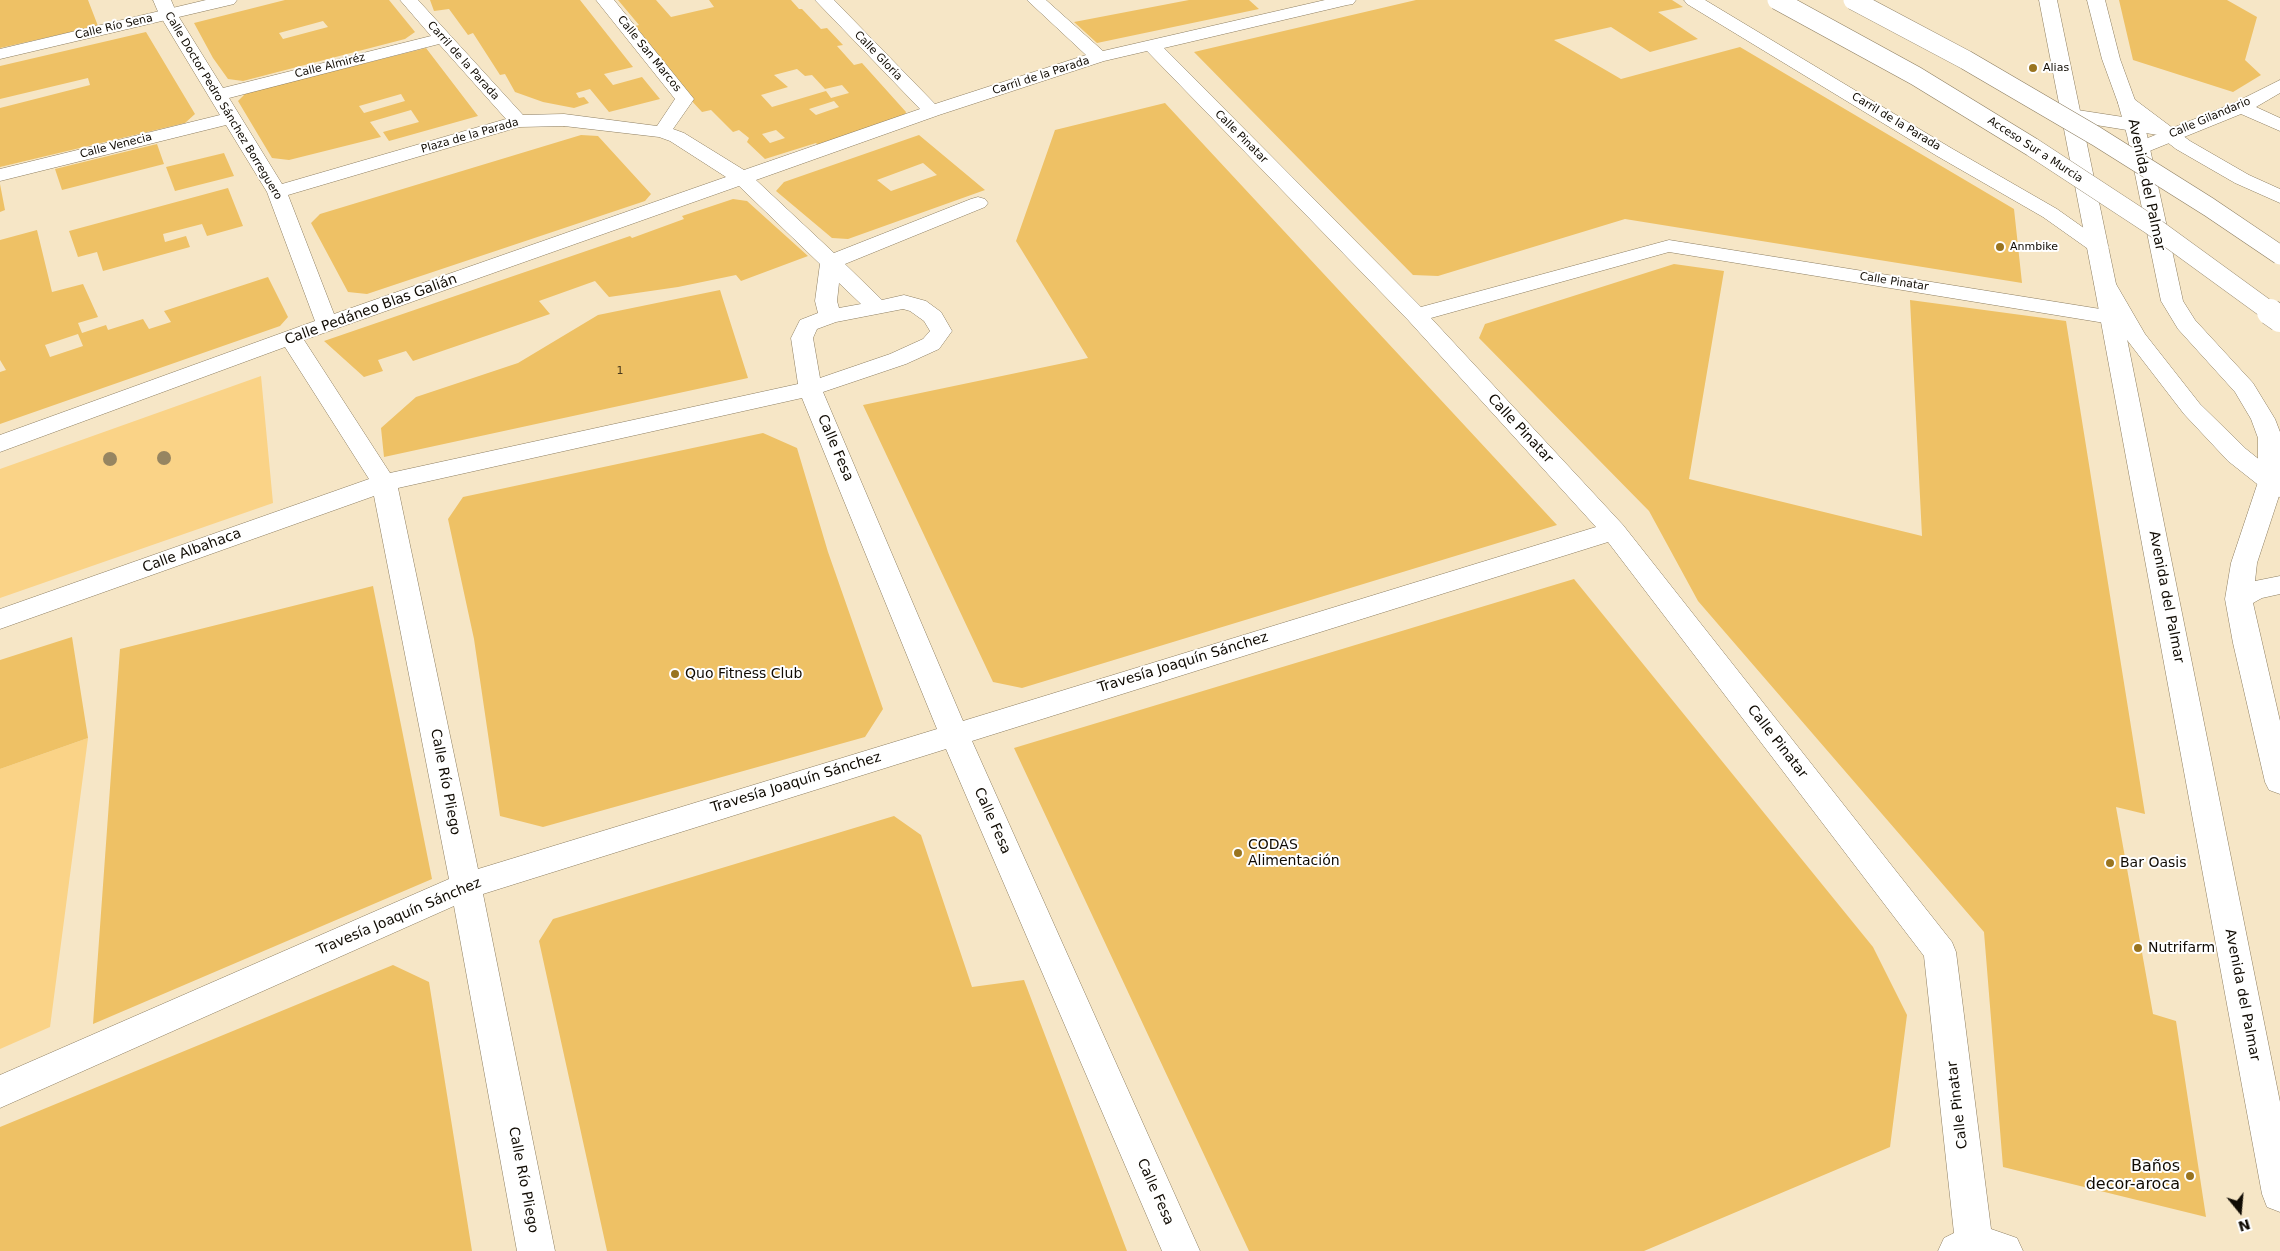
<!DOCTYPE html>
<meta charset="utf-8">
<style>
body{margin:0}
#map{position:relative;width:2280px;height:1251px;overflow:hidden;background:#f6e6c6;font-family:"DejaVu Sans",sans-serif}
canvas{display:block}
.north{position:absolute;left:2215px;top:1186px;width:50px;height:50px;-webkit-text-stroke:4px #fff;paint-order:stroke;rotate:163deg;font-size:14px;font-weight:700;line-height:20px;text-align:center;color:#100b03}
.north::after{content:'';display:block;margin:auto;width:18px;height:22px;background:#100b03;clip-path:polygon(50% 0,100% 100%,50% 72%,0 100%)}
</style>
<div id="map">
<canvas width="2280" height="1251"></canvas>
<div class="north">N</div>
</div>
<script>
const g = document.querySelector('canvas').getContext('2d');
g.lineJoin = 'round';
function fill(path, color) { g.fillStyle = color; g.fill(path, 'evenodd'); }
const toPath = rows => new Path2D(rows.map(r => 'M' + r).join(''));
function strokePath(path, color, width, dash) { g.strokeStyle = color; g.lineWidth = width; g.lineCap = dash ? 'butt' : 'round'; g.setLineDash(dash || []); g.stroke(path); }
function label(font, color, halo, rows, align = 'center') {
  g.font = font + ' "DejaVu Sans",sans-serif'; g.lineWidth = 4; g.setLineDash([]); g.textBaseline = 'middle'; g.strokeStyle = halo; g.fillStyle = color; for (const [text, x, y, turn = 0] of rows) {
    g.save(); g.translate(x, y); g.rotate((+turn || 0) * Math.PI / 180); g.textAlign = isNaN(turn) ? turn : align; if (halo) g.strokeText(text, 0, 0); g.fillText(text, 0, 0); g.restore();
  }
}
const green = toPath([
 [261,376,273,503,0,598,0,469],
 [88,738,50,1027,0,1049,0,769]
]);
const building = toPath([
 [0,0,88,0,98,26,0,48],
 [285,0,389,0,415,32,405,39,243,81,228,79,213,58,194,23],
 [323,21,328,27,283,39,279,33],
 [430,0,580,0,633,67,604,74,613,85,642,77,660,99,609,112,590,89,576,93,579,98,584,97,589,103,574,108,543,102,515,92,505,74,500,75,473,33,468,35,449,9,434,11],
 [618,0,656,0,671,17,714,7,709,0,791,0,799,9,802,9,821,29,827,28,843,45,837,46,854,65,862,63,906,112,904,117,819,146,816,143,765,159,747,142,749,138,739,130,733,132,711,110,702,112,675,83,631,27,639,25],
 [797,69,805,76,812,75,825,89,842,85,849,93,831,98,826,91,772,107,761,95,788,87,774,75],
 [834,101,839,107,816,115,809,109],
 [776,130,785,138,770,143,762,134],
 [1189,0,1249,0,1259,9,1097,43,1074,22],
 [1416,0,1672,0,1683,7,1658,12,1698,39,1650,52,1611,27,1554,40,1621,79,1740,47,2014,209,2022,283,1625,219,1438,276,1413,275,1194,52],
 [2119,0,2227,0,2257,17,2245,60,2261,75,2233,92,2133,60],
 [146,32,195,114,185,123,0,167,0,108,90,85,88,78,0,99,0,66],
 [426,48,478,116,389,141,383,132,419,122,411,110,370,122,381,137,289,160,272,158,238,101,246,93],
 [401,94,405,101,364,113,359,106],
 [1165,103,1557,525,1022,688,993,682,863,405,1088,358,1016,241,1055,130],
 [581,135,598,136,651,194,645,201,367,294,348,292,311,223,320,214],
 [919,135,985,190,848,239,832,238,776,191,784,182],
 [923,163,937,175,891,191,877,180],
 [157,144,164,164,62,190,55,169],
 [224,153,234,176,175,191,166,167],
 [0,184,5,210,0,212],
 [228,188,243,226,207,236,202,224,163,234,165,242,186,236,190,247,103,271,97,252,78,257,69,231],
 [733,199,747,201,808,256,741,281,736,275,678,287,609,297,595,281,539,301,550,314,413,361,406,351,378,360,383,371,364,377,324,341,630,236,632,238,684,219,682,216],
 [37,230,52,292,83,284,98,317,78,323,82,333,106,325,108,330,143,319,149,329,171,322,164,311,268,277,288,317,280,326,0,424,0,372,6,370,0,360,0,240],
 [78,334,83,346,50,357,45,345],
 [1674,264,1724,271,1689,479,1922,536,1910,300,2066,321,2145,814,2116,807,2153,1014,2176,1021,2206,1217,2003,1167,1984,932,1698,601,1649,511,1479,338,1485,324],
 [720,290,748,378,384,457,381,428,416,397,518,363,598,315],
 [763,433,797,448,828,552,883,709,865,737,543,827,500,816,474,639,448,519,463,497],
 [1574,579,1873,947,1907,1015,1890,1147,1644,1251,1249,1251,1014,748],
 [373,586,432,879,93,1024,120,649],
 [72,637,88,738,0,769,0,660],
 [894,816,921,835,972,987,1024,980,1127,1251,607,1251,539,941,553,919],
 [393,965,429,982,472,1251,0,1251,0,1127]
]);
const pedestrian = toPath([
 [206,0,237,0,234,4,0,59,0,49,206,0]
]);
const minor = toPath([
 [153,0,171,0,177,14,223,88,431,36,400,0,418,0,523,115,564,114,657,126,675,99,596,0,614,0,694,99,673,129,684,133,744,170,920,109,815,0,834,0,935,104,1086,55,1027,0,1046,0,1103,51,1325,0,1356,0,1353,4,1347,5,1164,48,1421,307,1669,240,2119,312,2122,317,2119,322,2111,324,1669,252,1431,318,1623,525,1952,942,1956,952,1991,1229,2017,1238,2023,1251,1938,1251,1944,1238,1954,1233,1924,956,1608,542,972,741,1200,1251,1162,1251,946,749,483,894,555,1251,517,1251,454,906,0,1108,0,1075,449,879,374,496,0,629,0,609,369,479,285,347,0,452,0,435,315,321,267,192,226,125,0,181,0,169,220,115,159,14,153,0],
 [439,44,506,119,282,184,229,98,439,44],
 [1147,51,1408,320,1596,527,963,721,823,392,906,364,939,349,952,331,941,312,926,301,904,295,882,300,845,264,985,207,988,203,985,199,978,197,971,199,834,253,756,180,939,115,1104,61,1147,51],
 [564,126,659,137,670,141,726,177,334,314,288,195,519,127,564,126],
 [739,186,820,264,815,301,818,313,800,320,791,338,798,384,390,473,304,340,739,186],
 [839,283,861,304,839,308,837,301,839,283],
 [903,309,910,311,924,321,930,331,923,339,890,354,820,378,813,338,817,329,836,322,903,309],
 [802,398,937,729,478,869,398,488,802,398],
 [1684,0,1705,0,1951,148,2057,209,2105,243,2109,247,2105,251,2098,253,2091,251,2043,217,1937,156,1687,4,1684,0],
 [2280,80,2280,93,2256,107,2280,118,2280,131,2241,114,2147,152,2140,154,2133,152,2130,148,2133,144,2234,103,2280,80]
]);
const secondary = toPath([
 [2127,97,2134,99,2136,103,2147,135,2183,301,2195,320,2253,383,2275,419,2280,432,2280,493,2257,563,2255,581,2280,576,2280,594,2262,598,2253,603,2280,721,2280,794,2269,790,2265,782,2233,643,2225,599,2231,563,2258,482,2258,438,2251,419,2235,392,2178,329,2161,301,2127,135,2118,103,2120,99,2127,97],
 [2105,277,2113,279,2116,284,2280,1102,2280,1212,2267,1207,2262,1194,2094,284,2097,279,2105,277]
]);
const primary = toPath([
 [2039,0,2057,0,2116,284,2145,334,2200,404,2246,449,2280,476,2280,497,2271,495,2228,461,2184,414,2124,336,2094,284,2039,0],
 [2087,0,2105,0,2120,59,2136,103,2134,107,2127,109,2120,107,2118,103,2102,59,2087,0]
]);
const motorway = toPath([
 [2127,97,2134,99,2190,141,2249,175,2280,189,2280,203,2235,183,2176,149,2158,135,2071,121,2064,119,2062,115,2064,111,2071,109,2136,119,2118,103,2120,99,2127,97]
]);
const motorwayBridgeFar1 = toPath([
 [1777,0,1916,76,2032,147,2151,225,2272,313],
 [1853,0,1966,60,2096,136,2209,207,2280,255]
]);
const motorwayBridge = toPath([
 [2270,312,2280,319]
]);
const trees = [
 [164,458],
 [110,459]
];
const markers = [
 [2033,68,5,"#99741f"],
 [2000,247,5,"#99741f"],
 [675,674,5,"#99741f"],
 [1238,853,5,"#99741f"],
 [2110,863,5,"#99741f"],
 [2138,948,5,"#99741f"],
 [2190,1176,5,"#99741f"]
];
const farStreetnames = [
 ["Calle Río Sena",114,27,-13],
 ["Calle San Marcos",649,54,51],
 ["Calle Gloria",878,56,46],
 ["Carril de la Parada",463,61,48],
 ["Calle Almiréz",330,66,-14],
 ["Carril de la Parada",1041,76,-18],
 ["Calle Doctor Pedro Sánchez Borreguero",223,106,59],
 ["Calle Gilandario",2210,118,-23],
 ["Carril de la Parada",1896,122,31],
 ["Plaza de la Parada",470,136,-16],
 ["Calle Pinatar",1241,137,45],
 ["Calle Venecia",116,146,-14],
 ["Acceso Sur a Murcia",2035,150,33],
 ["Calle Pinatar",1894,282,9]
];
const farPoinames = [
 ["Alias",2043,68],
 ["Anmbike",2010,247]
];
const numberNames = [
 ["1",620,371]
];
const streetNames = [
 ["Avenida del Palmar",2146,185,78],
 ["Calle Pedáneo Blas Galián",371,310,-20],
 ["Calle Pinatar",1520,429,47],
 ["Calle Fesa",835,448,67],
 ["Calle Albahaca",192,551,-20],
 ["Avenida del Palmar",2166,597,79],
 ["Travesía Joaquín Sánchez",1183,663,-17],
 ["Calle Pinatar",1777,742,52],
 ["Calle Río Pliego",445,782,79],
 ["Travesía Joaquín Sánchez",796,783,-17],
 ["Calle Fesa",992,821,66],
 ["Travesía Joaquín Sánchez",399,917,-23],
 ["Avenida del Palmar",2242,995,79],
 ["Calle Pinatar",1958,1105,-97],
 ["Calle Río Pliego",523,1180,79],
 ["Calle Fesa",1155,1192,66]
];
const poiNames = [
 ["Quo Fitness Club",685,674],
 ["CODAS",1248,845],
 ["Alimentación",1248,861],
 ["Bar Oasis",2120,863],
 ["Nutrifarm",2148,948]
];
const nearPoinames = [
 ["Baños",2180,1167],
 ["decor-aroca",2180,1185]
];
fill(green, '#fad387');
fill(building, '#eec165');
strokePath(pedestrian, '#8d7e61', 1);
strokePath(minor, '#8d7e61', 1);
strokePath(secondary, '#8d7e61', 1);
strokePath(primary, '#8d7e61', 1);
strokePath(motorway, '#8d7e61', 1);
fill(pedestrian, '#fff');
fill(minor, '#fff');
fill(secondary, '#fff');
fill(primary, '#fff');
fill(motorway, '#fff');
strokePath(motorwayBridgeFar1, '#8d7e61', 20, []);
strokePath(motorwayBridge, '#8d7e61', 27, []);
strokePath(motorwayBridgeFar1, '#fff', 19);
strokePath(motorwayBridge, '#fff', 26);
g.fillStyle = '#968561';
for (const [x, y] of trees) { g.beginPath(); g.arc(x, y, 7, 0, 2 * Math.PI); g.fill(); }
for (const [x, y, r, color] of markers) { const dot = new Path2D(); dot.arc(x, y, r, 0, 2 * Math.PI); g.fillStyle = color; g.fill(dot); strokePath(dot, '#fff', 2); }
label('11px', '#100b03', '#fff', farStreetnames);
label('11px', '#100b03', '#fff', farPoinames, 'left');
label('11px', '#48381c', null, numberNames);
label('14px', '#100b03', '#fff', streetNames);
label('14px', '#100b03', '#fff', poiNames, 'left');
label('16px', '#100b03', '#fff', nearPoinames, 'right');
</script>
